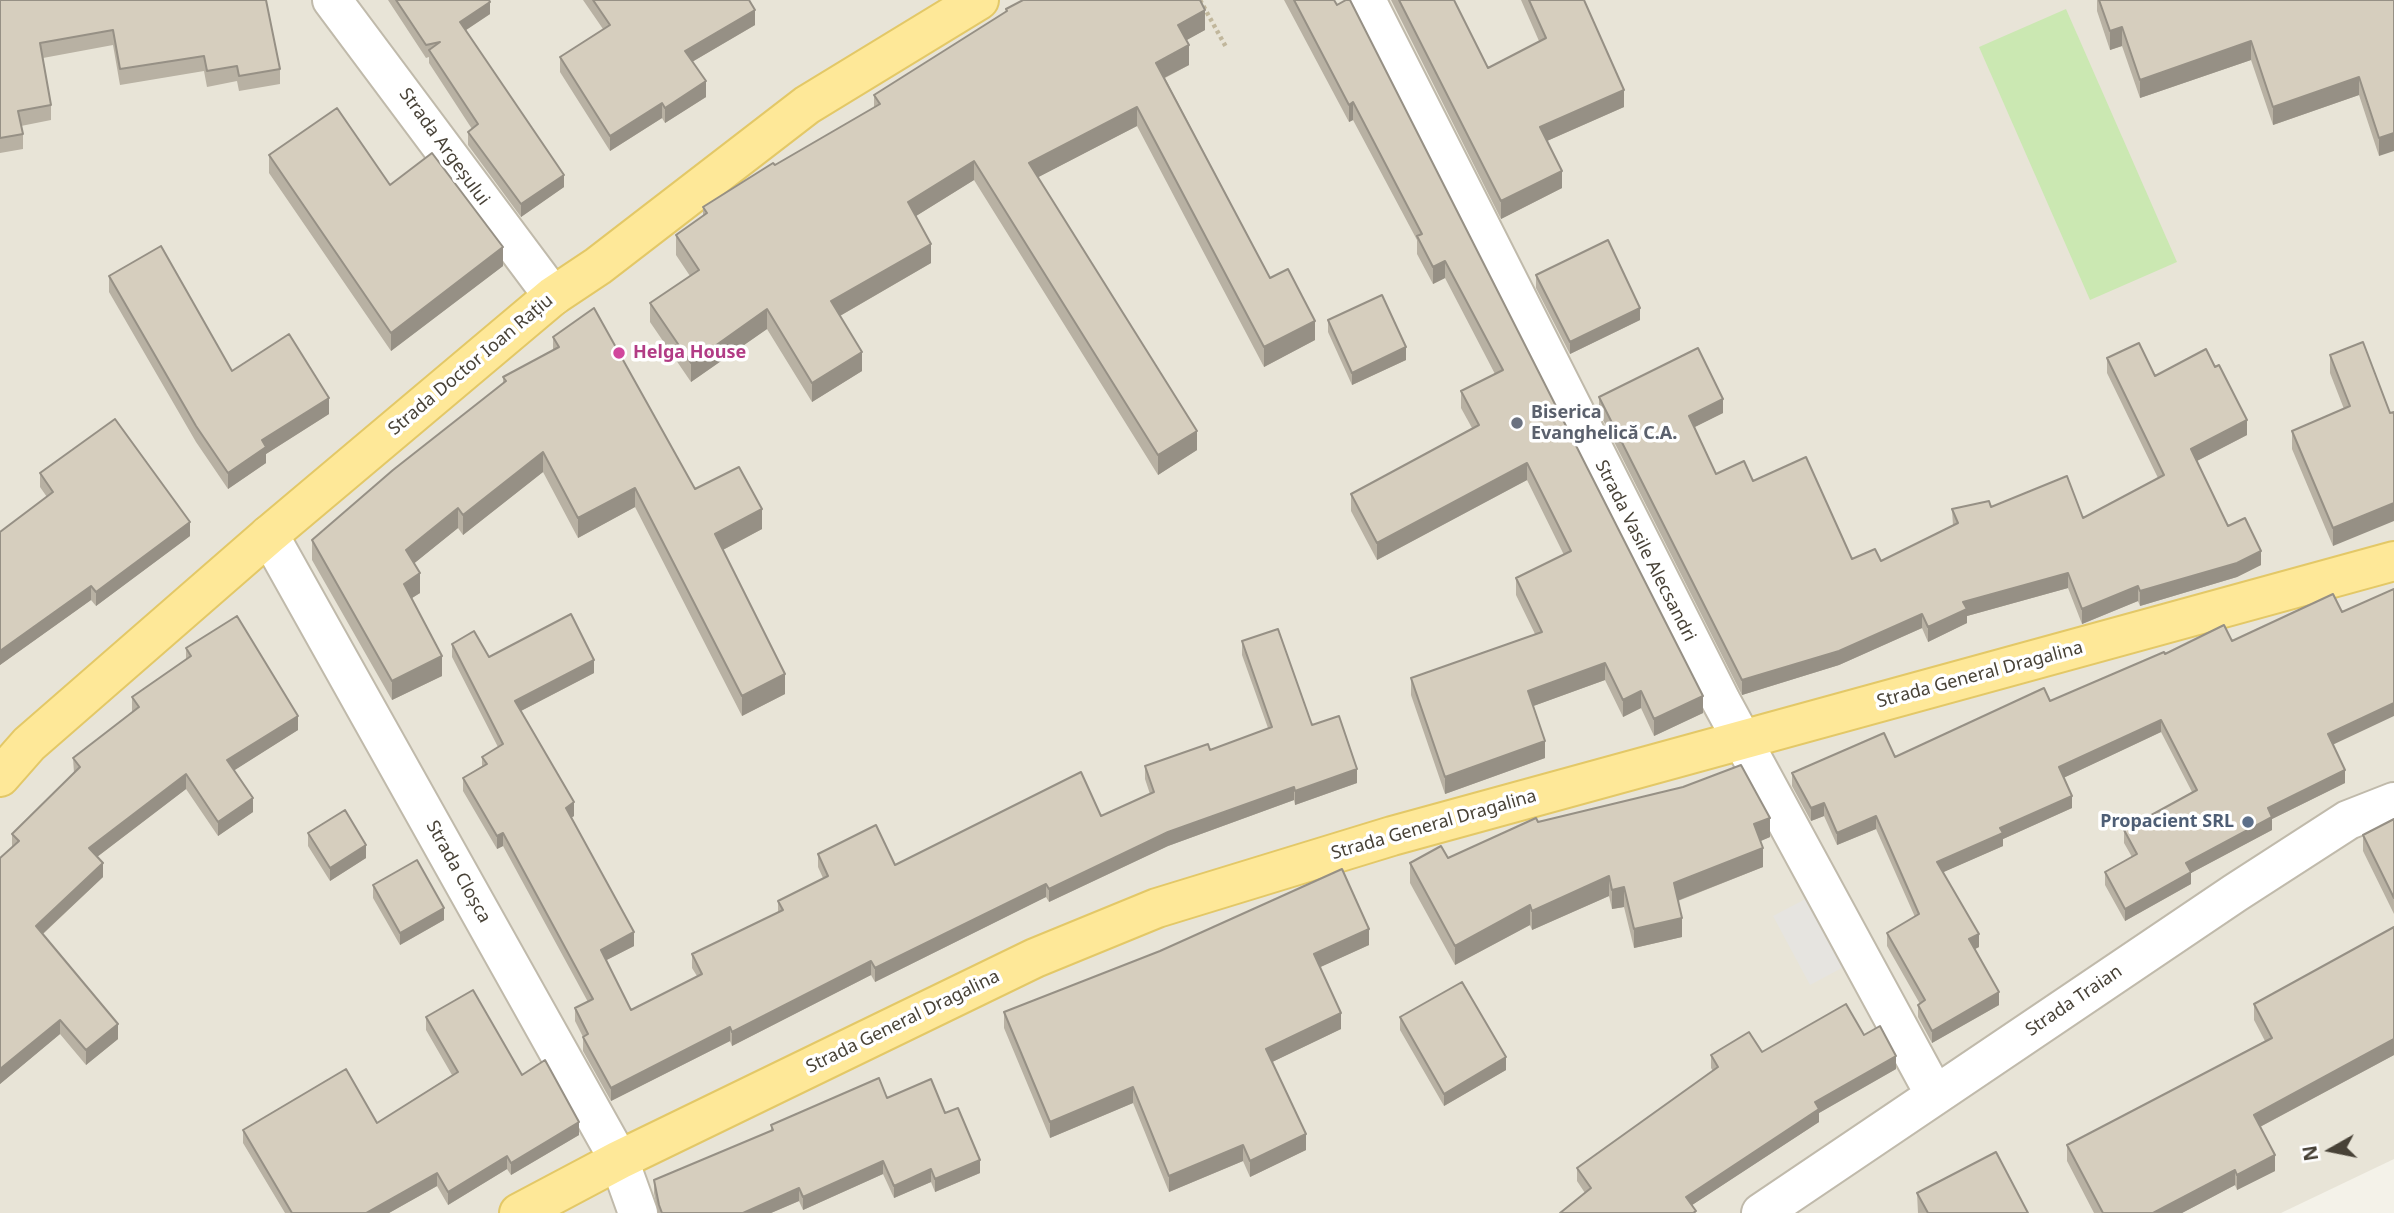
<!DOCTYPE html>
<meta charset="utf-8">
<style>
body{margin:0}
#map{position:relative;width:2394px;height:1213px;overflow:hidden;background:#f4f2e9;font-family:"Noto Sans",sans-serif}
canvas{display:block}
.north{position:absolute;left:2296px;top:1115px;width:70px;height:70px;-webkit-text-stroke:5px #fff;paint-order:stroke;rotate:261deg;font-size:19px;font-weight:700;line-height:28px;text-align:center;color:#484237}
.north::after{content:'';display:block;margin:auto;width:24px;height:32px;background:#484237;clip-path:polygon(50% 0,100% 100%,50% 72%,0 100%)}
</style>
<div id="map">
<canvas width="2394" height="1213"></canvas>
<div class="north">N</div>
</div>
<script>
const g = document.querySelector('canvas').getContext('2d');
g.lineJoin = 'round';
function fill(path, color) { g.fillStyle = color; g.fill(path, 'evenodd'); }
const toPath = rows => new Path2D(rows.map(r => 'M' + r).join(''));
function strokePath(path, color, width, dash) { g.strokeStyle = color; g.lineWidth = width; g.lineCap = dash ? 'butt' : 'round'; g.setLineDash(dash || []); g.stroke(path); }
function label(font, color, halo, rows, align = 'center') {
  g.font = font + ' "Noto Sans",sans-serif'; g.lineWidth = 7; g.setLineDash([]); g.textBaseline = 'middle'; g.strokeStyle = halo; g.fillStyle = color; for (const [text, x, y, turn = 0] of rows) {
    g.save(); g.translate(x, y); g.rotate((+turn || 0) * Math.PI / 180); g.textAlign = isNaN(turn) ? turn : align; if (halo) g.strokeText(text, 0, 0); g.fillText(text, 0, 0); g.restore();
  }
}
const residential = toPath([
 [0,0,2394,0,2394,1159,2281,1213,0,1213]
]);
const green = toPath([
 [2066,9,2177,262,2090,300,1979,47]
]);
const parking = toPath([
 [1815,894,1851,963,1810,985,1773,916]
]);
const path = toPath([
 [1200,0,1226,47]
]);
const minor = toPath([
 [332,0,553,296],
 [1366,0,1721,701,1935,1095],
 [269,535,619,1160,638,1213],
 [1761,1213,2235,893,2348,820,2394,802]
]);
const major = toPath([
 [0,777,29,744,269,535,553,296,598,266,807,105,979,0],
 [519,1213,619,1160,1035,958,1157,908,1392,836,2394,561]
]);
const wall = toPath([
 [0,0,280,69,280,84,239,91,237,81,207,87,204,71,120,85,113,45,43,58,51,105,51,120,21,126,23,134,23,149,0,153],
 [388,0,489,0,490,14,466,30,564,187,521,217,468,145,468,132,472,129,429,63,429,57,426,58],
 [583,0,749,0,755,25,692,62,706,97,665,123,662,118,610,151,560,72,560,57,603,29],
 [1284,0,1334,0,1703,713,1654,736,1641,708,1623,717,1605,680,1533,706,1545,758,1445,794,1411,695,1411,678,1535,634,1516,595,1516,578,1564,555,1527,480,1377,560,1351,511,1351,494,1472,428,1461,408,1461,391,1495,374,1445,278,1433,284,1417,254,1417,240,1353,120,1349,122],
 [1391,0,1454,0,1488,68,1539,41,1521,0,1584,0,1624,107,1547,141,1562,188,1501,219],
 [2097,0,2394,0,2379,156,2359,95,2273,125,2251,60,2140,98,2122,46,2110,50,2097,11],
 [1006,9,1205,30,1186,40,1189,65,1165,78,1270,278,1315,340,1264,367,1137,126,1038,177,1197,450,1158,475,974,180,916,216,931,263,840,316,862,371,812,402,767,329,691,382,650,322,650,303,690,276,676,255,676,235,703,216,703,207,874,108,874,95,1006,12],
 [269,155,503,266,391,351,269,173],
 [1536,275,1640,320,1570,354,1536,288],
 [109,276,232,371,329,414,266,454,266,463,228,489,196,442,109,292],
 [1328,320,1406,360,1352,385,1328,332],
 [553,337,695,489,762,529,723,550,785,694,742,716,635,507,578,538,543,472,463,535,458,528,414,563,420,593,412,598,442,676,392,700,312,560,312,540,503,383,503,377,553,350],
 [2330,355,2390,413,2333,546,2292,449,2292,431,2344,409,2330,373],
 [2107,358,2155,376,2247,435,2197,461,2228,526,2261,565,2237,577,2140,606,2138,601,2082,624,2068,588,1967,616,1967,623,1928,642,1922,628,1839,665,1742,695,1599,412,1599,397,1723,413,1694,427,1716,474,1753,481,1852,559,1881,561,1953,526,1952,509,1991,507,2083,518,2158,478,2107,373],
 [40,473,190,536,96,606,91,600,0,665,0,532,47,497,40,487],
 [1242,641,1357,783,1295,805,1294,800,1168,846,1049,902,1046,897,875,982,871,975,732,1046,730,1041,611,1101,583,1051,583,1037,575,1021,575,1008,588,1002,503,846,497,849,463,791,463,778,482,766,482,757,498,747,452,657,452,644,489,657,594,673,521,711,574,816,571,818,634,946,606,960,631,1010,697,976,692,968,692,954,778,912,778,901,823,878,818,867,818,854,895,865,1101,816,1150,794,1145,779,1145,766,1210,750,1268,728,1242,655],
 [2232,641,2333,745,2345,783,2272,819,2272,830,2191,873,2191,884,2125,921,2105,885,2105,872,2132,857,2124,843,2124,830,2192,792,2161,732,2063,778,2072,808,2003,839,2003,846,1943,872,1979,947,1975,949,1999,1005,1932,1043,1918,1017,1918,1005,1920,1004,1887,946,1887,933,1915,917,1876,829,1837,845,1824,816,1811,821,1792,786,1792,773,1895,757,2050,701,2165,654],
 [186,648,298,730,234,770,253,812,218,836,186,789,97,857,103,877,43,934,118,1039,86,1065,60,1034,0,1084,0,858,12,848,12,834,74,773,73,758,132,712,132,697,186,659],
 [2394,819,2394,914,2363,851,2363,835],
 [1538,822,1770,837,1760,841,1763,867,1678,901,1682,937,1634,948,1624,907,1612,909,1609,896,1532,930,1530,925,1455,965,1410,883,1410,863,1448,858],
 [308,833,366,858,330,881,308,846],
 [373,885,444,920,400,945,373,898],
 [2394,927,2394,1055,2260,1127,2275,1171,2237,1190,2235,1185,2182,1213,2094,1213,2067,1161,2067,1145,2265,1041,2254,1020,2254,1004],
 [1369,945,1320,967,1341,1029,1272,1062,1306,1150,1250,1177,1243,1161,1169,1192,1133,1103,1050,1138,1004,1028,1004,1012,1160,951],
 [426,1017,522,1075,579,1135,511,1175,507,1169,448,1205,437,1186,389,1213,285,1213,243,1143,243,1130,377,1123,452,1075,426,1030],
 [1400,1017,1506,1070,1444,1106,1400,1030],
 [1864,1035,1896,1069,1819,1113,1819,1122,1692,1205,1696,1213,1585,1193,1577,1181,1577,1168,1713,1071,1711,1068,1711,1055,1762,1052],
 [887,1098,945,1113,980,1173,935,1192,931,1182,894,1198,883,1174,803,1210,799,1201,771,1213,658,1213,654,1193,654,1180,771,1131,771,1125],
 [1917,1193,2028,1213,1918,1213]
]);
const shadedWall = toPath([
 [490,2,490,14,460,34,460,22],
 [755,10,755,25,685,66,685,51],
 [1205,10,1205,30,1178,45,1178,25],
 [2122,27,2122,46,2110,50,2110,31],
 [2251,41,2251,60,2140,98,2140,80],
 [1189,45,1189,65,1156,82,1156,63],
 [2359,77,2359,95,2273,125,2273,107],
 [706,81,706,97,665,123,665,108],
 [1624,90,1624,107,1540,144,1540,127],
 [1353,102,1353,120,1349,122,1349,105],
 [662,103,662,118,610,151,610,136],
 [1137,107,1137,126,1029,182,1029,163],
 [2394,133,2394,151,2379,156,2379,138],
 [974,161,974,180,908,221,908,202],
 [1562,171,1562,188,1501,219,1501,201],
 [564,175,564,187,521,217,521,204],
 [931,244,931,263,831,321,831,301],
 [503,247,503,266,391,351,391,333],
 [1445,261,1445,278,1433,284,1433,267],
 [1640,308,1640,320,1570,354,1570,342],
 [767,309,767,329,691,382,691,363],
 [1315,321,1315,340,1264,367,1264,347],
 [1406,347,1406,360,1352,385,1352,373],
 [862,352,862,371,812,402,812,383],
 [329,398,329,414,266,454,266,463,228,489,228,473,262,440],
 [1723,399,1723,413,1689,430,1689,416],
 [2247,420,2247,435,2191,464,2191,449],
 [1197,431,1197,450,1158,475,1158,455],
 [543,452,543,472,463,535,463,515],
 [1527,463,1527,480,1377,560,1377,543],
 [635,488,635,507,578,538,578,518],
 [2394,503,2394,521,2333,546,2333,528],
 [458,508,458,528,406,570,406,550],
 [762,509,762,529,715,554,715,534],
 [190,522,190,536,96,606,96,592],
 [2261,551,2261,565,2237,577,2140,606,2140,591],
 [420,573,420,593,404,603,404,584],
 [2068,573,2068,588,1967,616,1967,623,1928,642,1928,627,1963,602],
 [91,586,91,600,0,665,0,651],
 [2138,586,2138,601,2082,624,2082,609],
 [1922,614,1922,628,1839,665,1742,695,1742,680],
 [442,656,442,676,392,700,392,681],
 [594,660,594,673,515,714,515,701],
 [1605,663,1605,680,1528,708,1528,691],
 [785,674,785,694,742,716,742,696],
 [1641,691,1641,708,1623,717,1623,700],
 [1703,696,1703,713,1654,736,1654,719],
 [2394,703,2394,716,2328,747,2328,734],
 [298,716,298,730,227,775,227,760],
 [2161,720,2161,732,2059,780,2059,767],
 [1545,741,1545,758,1445,794,1445,777],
 [1357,769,1357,783,1295,805,1295,791],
 [2345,770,2345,783,2272,819,2272,830,2191,873,2191,884,2125,921,2125,909,2186,863,2268,808],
 [186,774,186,789,89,863,89,848],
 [1294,787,1294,800,1168,846,1049,902,1049,889,1168,832],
 [2072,796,2072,808,2003,839,2003,846,1937,875,1937,862,2000,828],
 [253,798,253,812,218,836,218,822],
 [574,802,574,816,566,821,566,808],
 [1824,803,1824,816,1811,821,1811,808],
 [1876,816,1876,829,1837,845,1837,833],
 [1770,818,1770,837,1754,844,1754,824],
 [503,833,503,846,497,849,497,836],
 [366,845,366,858,330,881,330,868],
 [1763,848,1763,867,1674,902,1674,883],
 [103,863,103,877,36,940,36,926],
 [1609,876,1609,896,1532,930,1532,911],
 [1046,884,1046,897,875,982,875,968],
 [1624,887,1624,907,1612,909,1612,890],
 [1530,905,1530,925,1455,965,1455,946],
 [444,908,444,920,400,945,400,933],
 [1682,918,1682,937,1634,948,1634,929],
 [1369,929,1369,945,1314,970,1314,954],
 [634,932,634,946,601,963,601,950],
 [1979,934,1979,947,1969,952,1969,939],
 [871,961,871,975,732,1046,732,1032],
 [1999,992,1999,1005,1932,1043,1932,1031],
 [1341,1013,1341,1029,1266,1065,1266,1049],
 [60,1020,60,1034,0,1084,0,1069],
 [118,1024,118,1039,86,1065,86,1050],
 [730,1027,730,1041,611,1101,611,1088],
 [2394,1039,2394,1055,2254,1130,2254,1115],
 [1896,1056,1896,1069,1819,1113,1819,1122,1686,1209,1686,1197,1815,1102],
 [1506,1057,1506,1070,1444,1106,1444,1094],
 [1133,1087,1133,1103,1050,1138,1050,1122],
 [579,1122,579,1135,511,1175,511,1163],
 [1306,1134,1306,1150,1250,1177,1250,1161],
 [1243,1145,1243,1161,1169,1192,1169,1176],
 [2275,1155,2275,1171,2237,1190,2237,1175],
 [507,1156,507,1169,448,1205,448,1192],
 [980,1160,980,1173,935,1192,935,1179],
 [883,1161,883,1174,803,1210,803,1197],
 [931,1169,931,1182,894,1198,894,1186],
 [2235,1170,2235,1185,2182,1213,2153,1213],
 [437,1173,437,1186,389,1213,366,1213],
 [799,1188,799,1201,771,1213,743,1213]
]);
const building = toPath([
 [0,0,266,0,280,69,239,76,237,66,207,71,204,56,120,69,113,30,40,43,51,105,18,111,23,134,0,138,0,0],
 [396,0,489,0,490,2,460,22,564,175,521,204,468,132,478,124,429,50,440,42,426,45,396,0],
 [593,0,749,0,755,10,685,51,706,81,665,108,662,103,610,136,560,57,610,25,593,0],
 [1023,0,1200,0,1205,10,1178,25,1189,45,1156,63,1270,278,1288,269,1315,321,1264,347,1137,107,1029,163,1197,431,1158,455,974,161,908,202,931,244,831,301,862,352,812,383,767,309,691,363,650,303,699,270,676,235,707,213,703,207,773,163,775,165,880,104,874,95,1007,11,1006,9,1023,0],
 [1294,0,1334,0,1337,5,1346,0,1350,0,1703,696,1654,719,1641,691,1623,700,1605,663,1528,691,1545,741,1445,777,1411,678,1542,632,1516,578,1571,551,1527,463,1377,543,1351,494,1479,425,1461,391,1503,370,1445,261,1433,267,1417,236,1422,234,1353,102,1349,105,1294,0],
 [1399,0,1454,0,1488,68,1546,38,1529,0,1584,0,1624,90,1540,127,1562,171,1501,201,1399,0],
 [2099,0,2394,0,2394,133,2379,138,2359,77,2273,107,2251,41,2140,80,2122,27,2110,31,2099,0],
 [337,108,390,185,432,153,503,247,391,333,269,155,337,108],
 [1608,240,1640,308,1570,342,1536,275,1608,240],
 [161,246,232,371,289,334,329,398,262,440,266,447,228,473,196,426,109,276,161,246],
 [1382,295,1406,347,1352,373,1328,320,1382,295],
 [594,308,695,489,739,467,762,509,715,534,785,674,742,696,635,488,578,518,543,452,463,515,458,508,406,550,420,573,404,584,442,656,392,681,312,540,393,470,506,381,503,377,559,347,553,337,594,308],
 [2363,342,2390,413,2394,412,2394,503,2333,528,2292,431,2350,406,2330,355,2363,342],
 [2139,343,2155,376,2206,349,2215,367,2219,365,2247,420,2191,449,2228,526,2245,518,2261,551,2237,563,2140,591,2138,586,2082,609,2068,573,1963,602,1967,609,1928,627,1922,614,1839,651,1742,680,1599,397,1698,348,1723,399,1689,416,1716,474,1744,461,1753,481,1806,457,1852,559,1875,549,1881,561,1958,523,1952,509,1989,501,1991,507,2067,476,2083,518,2164,475,2107,358,2139,343],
 [115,419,190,522,96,592,91,586,0,651,0,532,53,492,40,473,115,419],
 [2394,589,2394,703,2328,734,2345,770,2268,808,2272,817,2186,863,2191,872,2125,909,2105,872,2137,854,2124,830,2197,790,2161,720,2059,767,2072,796,2000,828,2003,833,1937,862,1979,934,1969,939,1999,992,1932,1031,1918,1005,1925,1000,1887,933,1919,914,1876,816,1837,833,1824,803,1811,808,1792,773,1884,733,1895,757,2044,688,2050,701,2164,652,2165,654,2224,625,2232,641,2333,594,2342,612,2394,589],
 [571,614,594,660,515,701,574,802,566,808,634,932,601,950,631,1010,702,974,692,954,783,910,778,901,828,876,818,854,876,825,895,865,1081,772,1101,816,1154,792,1145,766,1208,744,1210,750,1272,727,1242,641,1278,629,1312,725,1339,716,1357,769,1295,791,1294,787,1168,832,1049,889,1046,884,875,968,871,961,732,1032,730,1027,611,1088,583,1037,588,1034,575,1008,593,999,503,833,497,836,463,778,487,764,482,757,503,744,452,644,474,631,489,657,571,614],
 [237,616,298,716,227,760,253,798,218,822,186,774,89,848,103,863,36,926,118,1024,86,1050,60,1020,0,1069,0,858,19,841,12,834,80,767,73,758,139,707,132,697,191,656,186,648,237,616],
 [1741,765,1770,818,1754,824,1763,848,1674,883,1682,918,1634,929,1624,887,1612,890,1609,876,1532,911,1530,905,1455,946,1410,863,1441,846,1448,858,1536,818,1538,822,1683,787,1741,765],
 [345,810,366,845,330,868,308,833,345,810],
 [2394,819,2394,898,2363,835,2394,819],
 [417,860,444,908,400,933,373,885,417,860],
 [1342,869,1369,929,1314,954,1341,1013,1266,1049,1306,1134,1250,1161,1243,1145,1169,1176,1133,1087,1050,1122,1004,1012,1160,951,1342,869],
 [2394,927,2394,1039,2254,1115,2275,1155,2237,1175,2235,1170,2153,1213,2103,1213,2067,1145,2272,1038,2254,1004,2394,927],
 [1462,982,1506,1057,1444,1094,1400,1017,1462,982],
 [473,990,522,1075,545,1060,579,1122,511,1163,507,1156,448,1192,437,1173,366,1213,292,1213,243,1130,346,1069,377,1123,458,1072,426,1017,473,990],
 [1846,1004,1864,1035,1880,1026,1896,1056,1815,1102,1819,1109,1686,1197,1696,1211,1693,1213,1560,1213,1591,1188,1577,1168,1718,1067,1711,1055,1749,1032,1762,1052,1846,1004],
 [879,1078,887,1098,931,1079,945,1113,958,1108,980,1160,935,1179,931,1169,894,1186,883,1161,803,1197,799,1188,743,1213,662,1213,659,1205,654,1180,773,1130,771,1125,879,1078],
 [1996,1152,2028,1213,1928,1213,1917,1193,1996,1152]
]);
const markers = [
 [619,353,7,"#d1479c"],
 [1517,423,7,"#6b7280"],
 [2248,822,7,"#5c6f8a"]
];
const streetNames = [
 ["Strada Argeșului",444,147,54],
 ["Strada Doctor Ioan Rațiu",471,365,-40],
 ["Strada Vasile Alecsandri",1645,551,63],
 ["Strada General Dragalina",1980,675,-15],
 ["Strada General Dragalina",1434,825,-16],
 ["Strada Cloșca",458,872,61],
 ["Strada Traian",2074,1001,-34],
 ["Strada General Dragalina",903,1022,-26]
];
const hotelNames = [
 ["Helga House",633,353]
];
const worshipNames = [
 ["Biserica",1531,413],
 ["Evanghelică C.A.",1531,434]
];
const serviceNames = [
 ["Propacient SRL",2234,822]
];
fill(residential, '#e8e4d7');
fill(green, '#cbe8b2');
fill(parking, '#e6e4e0');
strokePath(minor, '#c0baab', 42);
strokePath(major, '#e3c867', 42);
strokePath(path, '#c1b79c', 4.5, [3.5, 3.5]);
strokePath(minor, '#fff', 38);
strokePath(major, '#fee898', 38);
fill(wall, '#b8b1a3');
fill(shadedWall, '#969085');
fill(building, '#d6cebe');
strokePath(building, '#969085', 2);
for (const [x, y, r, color] of markers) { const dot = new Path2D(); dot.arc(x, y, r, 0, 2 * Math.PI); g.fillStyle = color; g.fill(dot); strokePath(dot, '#fff', 2.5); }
label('18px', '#484237', '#fff', streetNames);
label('bold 18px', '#b23c85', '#fff', hotelNames, 'left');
label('bold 18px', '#5b616d', '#fff', worshipNames, 'left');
label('bold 18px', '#4e5e75', '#fff', serviceNames, 'right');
</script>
